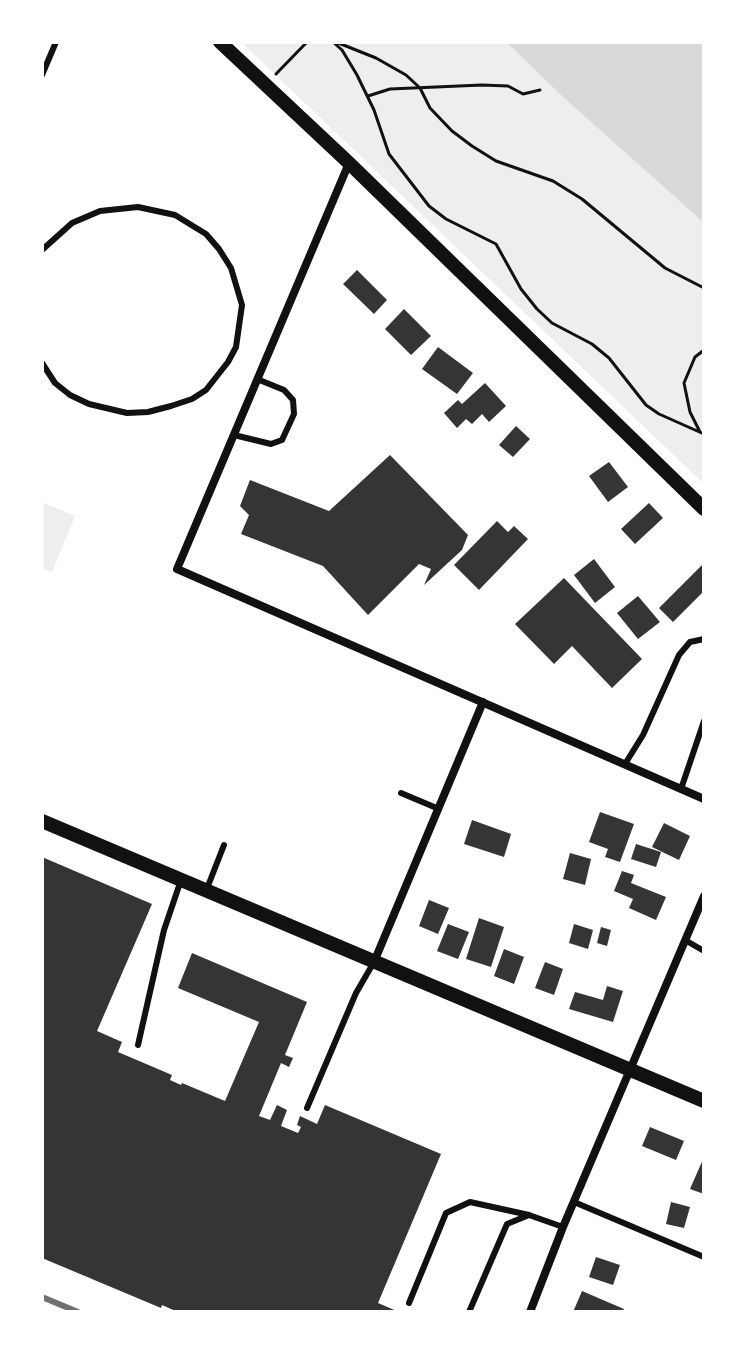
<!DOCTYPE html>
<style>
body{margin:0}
#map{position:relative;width:746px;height:1354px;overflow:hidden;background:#fff;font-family:Inter,sans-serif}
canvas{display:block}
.frame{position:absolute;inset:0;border:44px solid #fff;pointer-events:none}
</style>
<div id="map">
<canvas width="746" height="1354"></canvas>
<div class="frame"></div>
</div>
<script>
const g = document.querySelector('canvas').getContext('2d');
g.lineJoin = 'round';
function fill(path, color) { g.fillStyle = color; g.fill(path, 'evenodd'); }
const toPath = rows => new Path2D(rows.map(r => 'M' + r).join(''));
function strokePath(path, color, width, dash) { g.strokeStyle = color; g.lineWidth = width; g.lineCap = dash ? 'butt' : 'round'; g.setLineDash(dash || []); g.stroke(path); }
const green = toPath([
 [241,42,506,42,563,97,704,223,704,484],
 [42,502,75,516,52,572,42,568]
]);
const water = toPath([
 [506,42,704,42,704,223,563,97]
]);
const building = toPath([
 [357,270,387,300,374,314,343,284],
 [404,309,431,336,411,355,385,329],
 [438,347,473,373,457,394,422,369],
 [485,383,506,406,489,422,482,414,472,424,466,419,457,428,444,413,458,400,462,404],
 [516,426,530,439,513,457,499,445],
 [390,455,468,535,462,550,424,585,431,569,419,564,368,615,323,566,241,534,249,515,240,506,250,480,329,511],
 [609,462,628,487,608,502,589,476],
 [649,503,663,518,635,544,621,529],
 [497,521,508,532,514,526,528,539,479,590,454,565],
 [594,559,615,587,595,603,574,575],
 [704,563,704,591,673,622,659,608],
 [564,578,642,659,612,688,572,646,554,664,515,624],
 [638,596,660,622,638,639,617,613],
 [600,812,634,824,620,862,605,857,608,849,589,842],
 [472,820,511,834,504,857,464,844],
 [664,823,690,836,679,860,652,847],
 [636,844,661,852,656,867,631,859],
 [570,853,591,859,585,885,563,879],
 [42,857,152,904,97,1031,122,1042,118,1052,172,1075,170,1080,181,1085,182,1083,225,1101,259,1022,178,988,192,953,307,1002,285,1055,293,1058,289,1067,281,1063,259,1116,270,1120,277,1105,287,1110,281,1126,298,1133,301,1127,297,1125,300,1116,317,1124,325,1105,441,1154,378,1303,399,1312,178,1312,162,1305,161,1308,42,1258],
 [622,871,634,875,631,883,666,897,656,920,629,908,633,899,614,891],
 [429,900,449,908,438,934,419,926],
 [479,918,504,927,491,967,466,959],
 [448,924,469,932,458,959,437,951],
 [574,924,593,930,588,949,569,943],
 [601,927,611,930,607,946,597,943],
 [504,949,524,957,514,984,494,976],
 [545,962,563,969,554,995,535,988],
 [607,986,623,991,613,1022,569,1009,575,992,603,1000],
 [650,1127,684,1141,676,1160,642,1146],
 [704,1157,704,1194,690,1189],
 [671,1202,690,1207,684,1228,666,1224],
 [596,1257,620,1265,613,1285,589,1277],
 [582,1291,624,1309,622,1312,573,1312]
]);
const path = toPath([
 [333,42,342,50,357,75,374,110,389,154,429,206,446,219,496,244,521,289,537,309,552,323,592,344,609,358,646,405,659,414,704,434],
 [336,42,376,58,406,75,420,88,430,108,452,131,472,146,496,161,553,181,582,199,665,268,704,288],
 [276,74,307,42],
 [368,96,390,89,482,85,508,86,523,94,540,90],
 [700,432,690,412,684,383,695,357,704,350]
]);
const service = toPath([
 [42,75,56,42],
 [42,250,72,223,100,211,138,207,175,215,206,234,219,249,231,268,242,305,236,347,228,362,206,390,192,399,171,406,148,412,127,413,89,404,70,395,55,383,42,363],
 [234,435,271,444,282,440,294,414,293,400,284,390,257,379],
 [625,764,643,735,679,655,690,642,704,639],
 [681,789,704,721],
 [401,793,439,809],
 [206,891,224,845],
 [685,940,704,951],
 [138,1045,164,930,181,880],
 [307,1108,356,993,374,962],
 [574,1202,704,1257],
 [409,1303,446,1213,470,1202,529,1215],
 [469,1312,507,1224,529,1215,563,1227]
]);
const minor = toPath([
 [349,163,177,569,704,799],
 [374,962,483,702],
 [530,1312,563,1227,704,896]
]);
const tertiary = toPath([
 [220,42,349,163,704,509],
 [42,821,704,1101]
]);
const rail = toPath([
 [42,1297,78,1312]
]);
fill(green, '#eee');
fill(water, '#d9d9d9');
fill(building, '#353535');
strokePath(path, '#111', 3);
strokePath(service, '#111', 6);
strokePath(minor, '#111', 8);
strokePath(tertiary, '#111', 14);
strokePath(rail, '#707070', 6);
</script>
